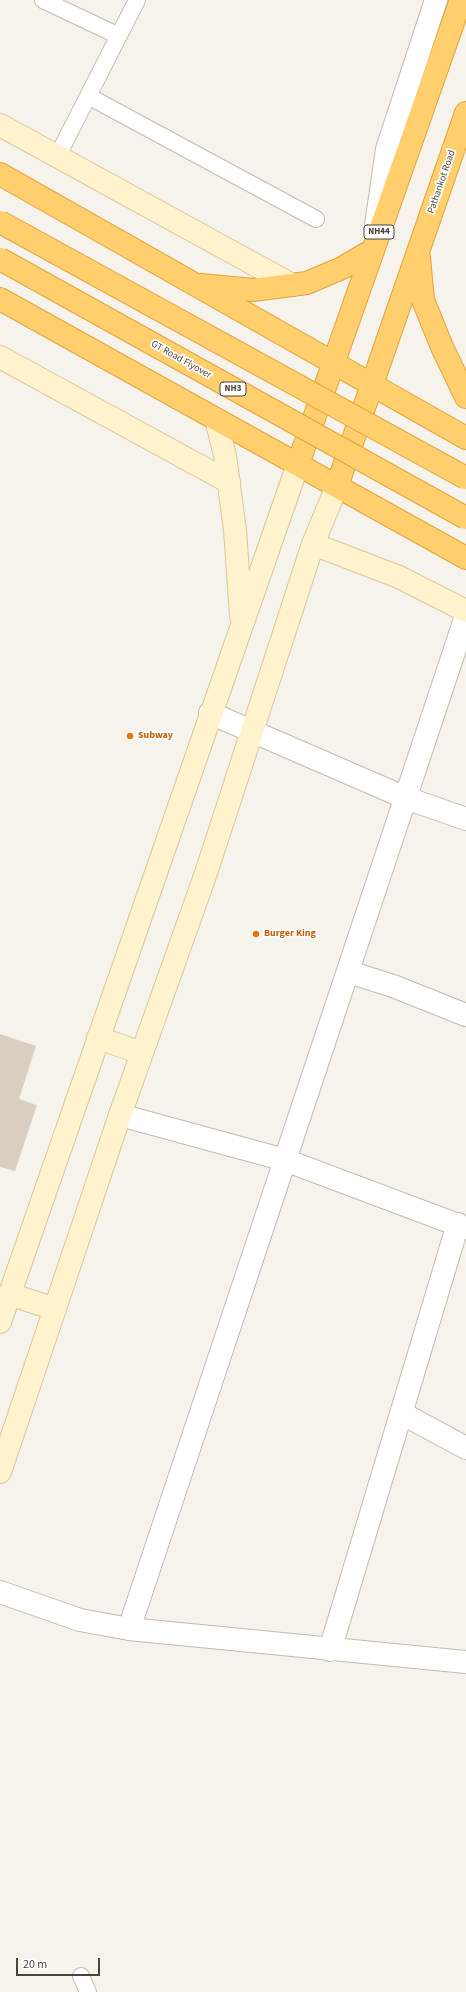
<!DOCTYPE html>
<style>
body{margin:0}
#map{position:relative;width:466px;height:1992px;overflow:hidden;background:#f6f3ec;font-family:"Source Sans 3",sans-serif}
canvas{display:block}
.scale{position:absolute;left:16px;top:1958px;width:84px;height:18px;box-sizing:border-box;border:2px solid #4b4439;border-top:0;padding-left:5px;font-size:12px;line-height:14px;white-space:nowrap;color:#4b4439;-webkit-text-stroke:3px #fff;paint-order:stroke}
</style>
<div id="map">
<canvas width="466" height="1992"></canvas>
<div class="scale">20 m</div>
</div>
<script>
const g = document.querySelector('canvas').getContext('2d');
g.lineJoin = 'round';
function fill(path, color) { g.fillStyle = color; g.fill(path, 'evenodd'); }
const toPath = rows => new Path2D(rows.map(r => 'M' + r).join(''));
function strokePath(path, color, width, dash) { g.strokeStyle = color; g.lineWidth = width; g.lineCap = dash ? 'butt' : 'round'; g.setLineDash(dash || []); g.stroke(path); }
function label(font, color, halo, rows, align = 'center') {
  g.font = font + ' "Source Sans 3",sans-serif'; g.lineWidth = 3.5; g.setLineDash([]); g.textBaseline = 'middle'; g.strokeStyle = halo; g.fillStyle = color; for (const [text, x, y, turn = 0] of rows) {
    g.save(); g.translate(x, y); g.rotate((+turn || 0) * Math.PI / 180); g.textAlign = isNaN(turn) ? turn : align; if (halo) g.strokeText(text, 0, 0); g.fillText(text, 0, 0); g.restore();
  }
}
const building = toPath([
 [0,1034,36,1046,19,1099,37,1105,15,1171,0,1167]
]);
const lane = toPath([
 [43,0,119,36],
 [88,96,316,219],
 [57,157,137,0],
 [81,1976,88,1992]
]);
const street = toPath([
 [376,225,387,149,436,0],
 [210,713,406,798,466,819],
 [349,972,393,986,466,1015],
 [120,1115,285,1160,466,1228],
 [401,1413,466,1448],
 [0,1592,80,1620,129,1629,466,1662],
 [129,1629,466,616],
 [330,1650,458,1224]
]);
const secondary = toPath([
 [0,125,292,285],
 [0,357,229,482],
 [216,419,225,456,235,530,241,616],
 [313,544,399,577,466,611],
 [98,1038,142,1053],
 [9,1294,55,1309],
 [0,1322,298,464],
 [0,1472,120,1115,206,873,313,544,337,486]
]);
const highway = toPath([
 [0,174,466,438],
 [419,258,423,300,442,347,466,397],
 [201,285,253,290,307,283,342,268,373,250],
 [0,299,466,558],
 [298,464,461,0],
 [337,486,466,113]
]);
const highwayBridge = toPath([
 [0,222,466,478],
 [0,259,466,518]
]);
const markers = [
 [130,736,4,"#e8710a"],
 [256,934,4,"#e8710a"]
];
const shields = [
 [379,232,30],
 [233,389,26]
];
const shieldNames = [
 ["NH44",379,232],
 ["NH3",233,389]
];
const streetNames = [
 ["Pathankot Road",442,182,-71],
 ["GT Road Flyover",181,360,29]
];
const foodNames = [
 ["Subway",138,736],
 ["Burger King",264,934]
];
fill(building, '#d8cfc1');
strokePath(lane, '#c2bbae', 18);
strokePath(street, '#c2bbae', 24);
strokePath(secondary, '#d6c79b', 24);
strokePath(highway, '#e0a43c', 24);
strokePath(lane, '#fff', 16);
strokePath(street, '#fff', 22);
strokePath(secondary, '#fff3cd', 22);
strokePath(highway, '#ffcf6e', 22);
strokePath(highwayBridge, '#e0a43c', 24, []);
strokePath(highwayBridge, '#ffcf6e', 22);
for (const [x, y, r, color] of markers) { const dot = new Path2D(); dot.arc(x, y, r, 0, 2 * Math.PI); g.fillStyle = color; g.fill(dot); strokePath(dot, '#fff', 1.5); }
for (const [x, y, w] of shields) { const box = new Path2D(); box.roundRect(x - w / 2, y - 7, w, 14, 3); g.fillStyle = '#fff'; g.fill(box); strokePath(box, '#4b4439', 1); }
label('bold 9px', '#4b4439', null, shieldNames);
label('10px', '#4b4439', '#fff', streetNames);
label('bold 10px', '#c56008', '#fff', foodNames, 'left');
</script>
